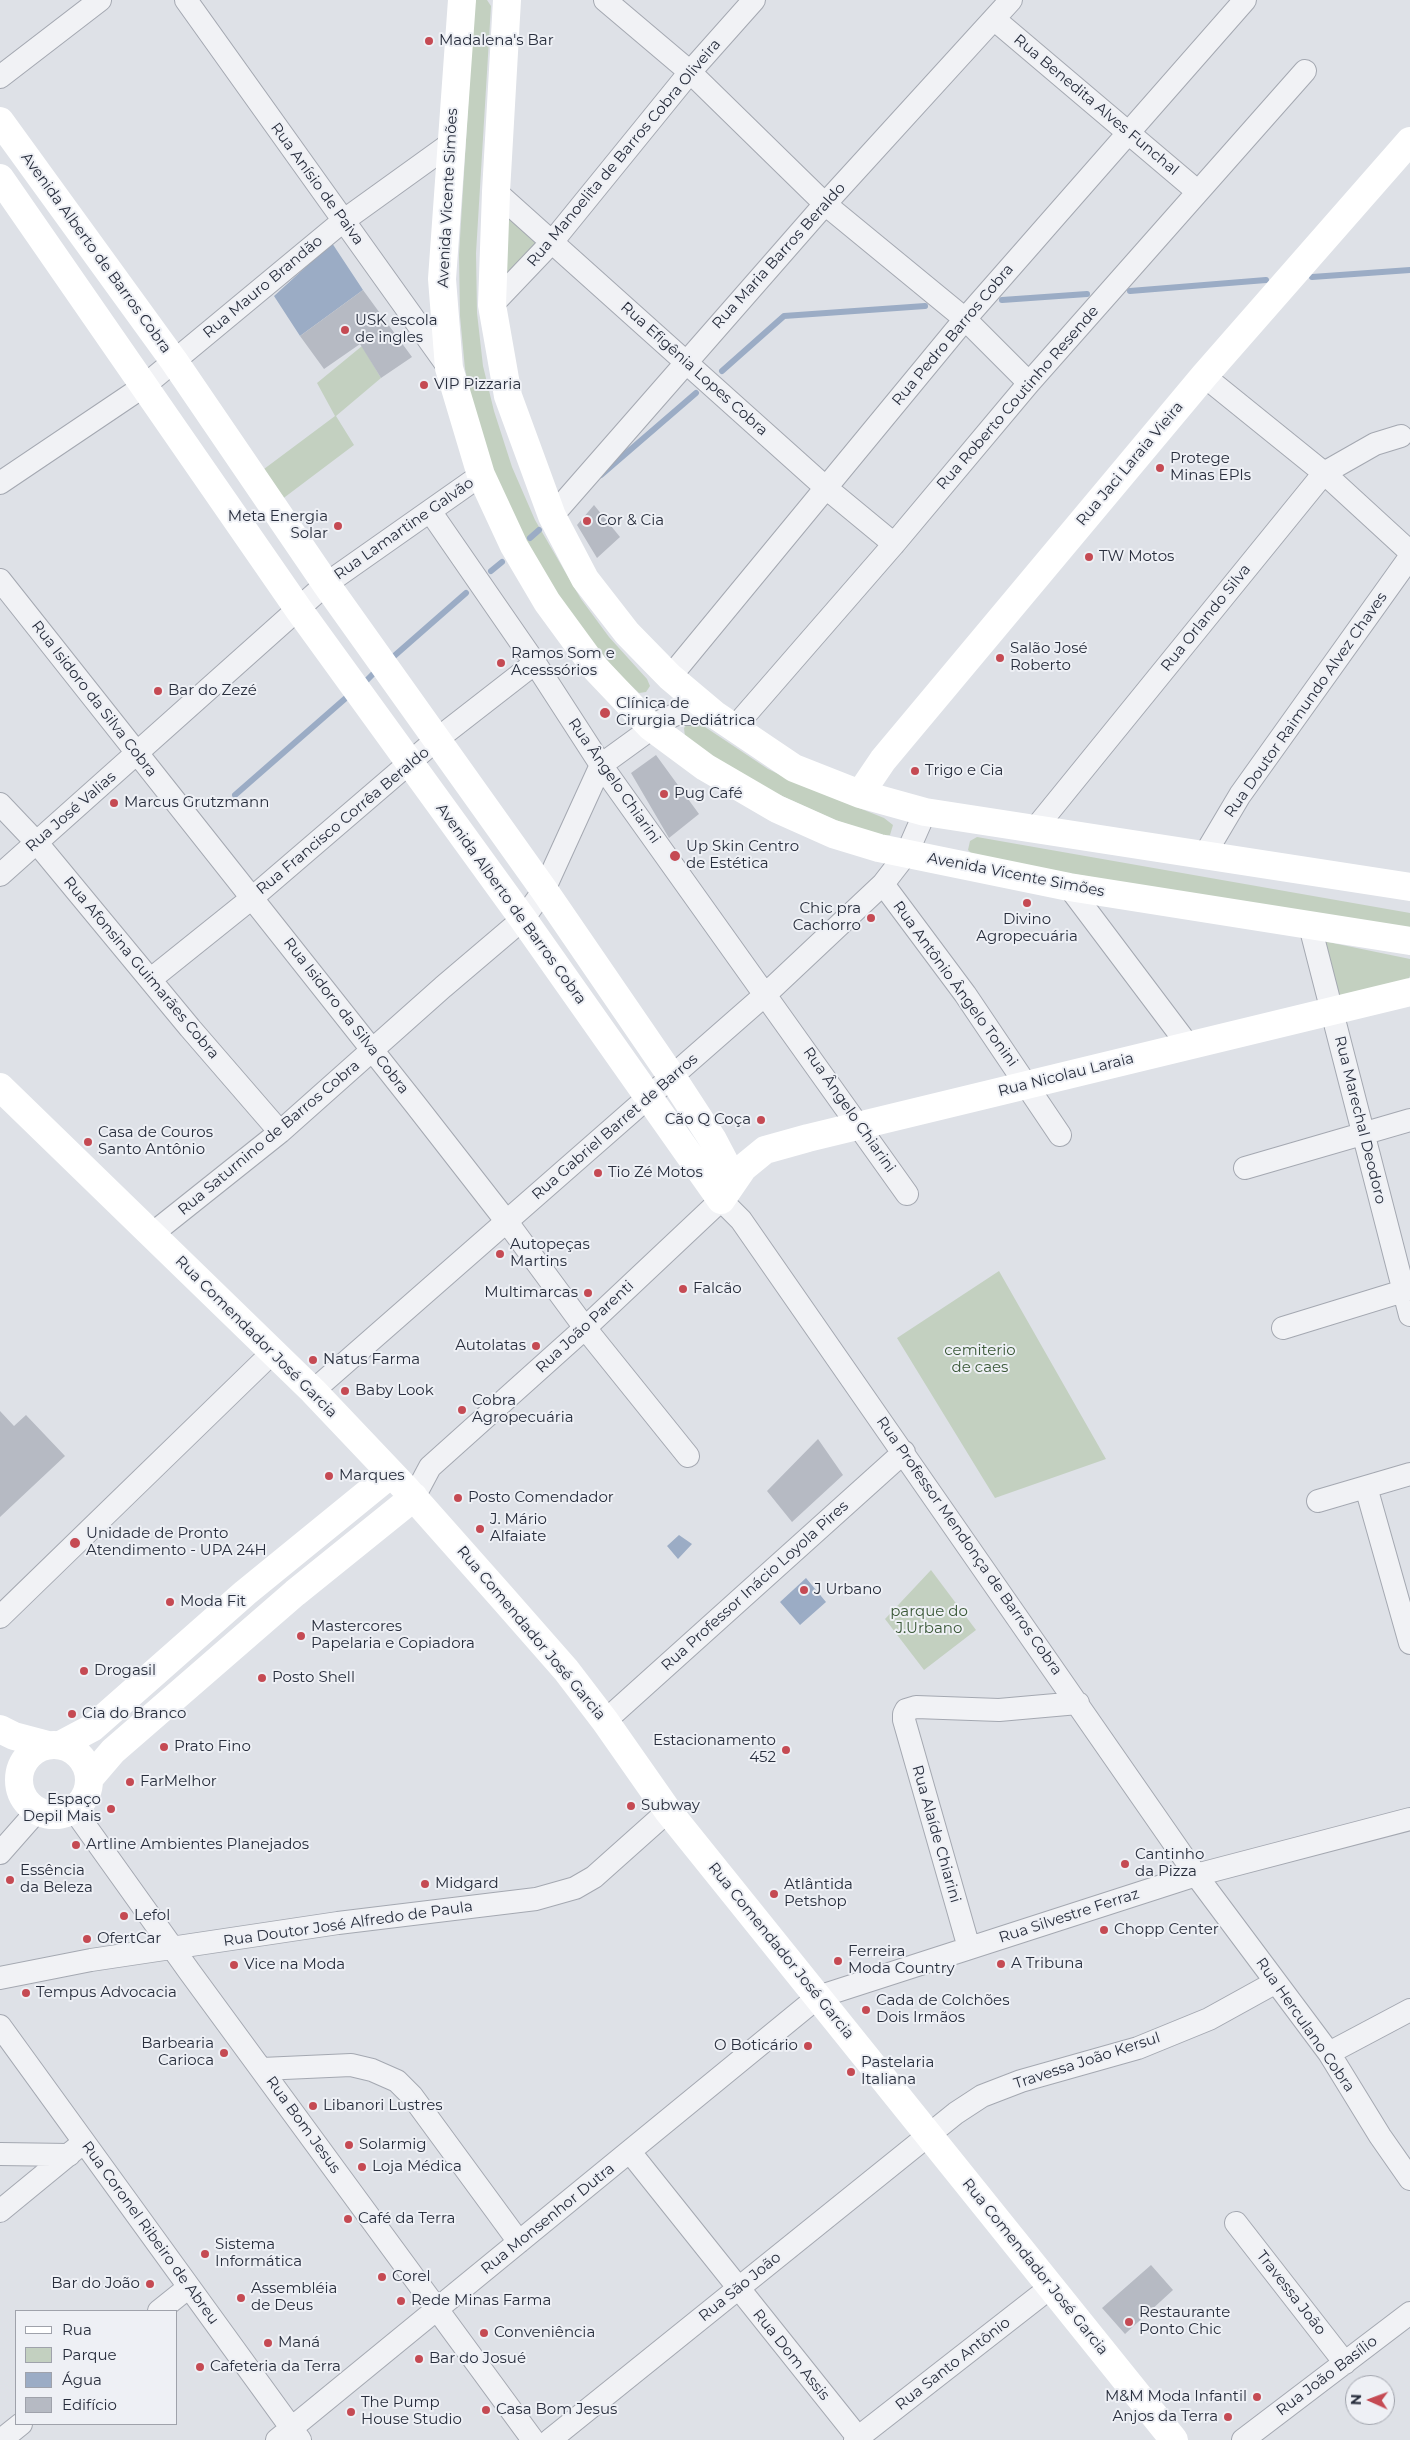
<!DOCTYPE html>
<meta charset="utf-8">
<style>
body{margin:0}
#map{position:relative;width:1410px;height:2440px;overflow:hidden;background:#dee1e7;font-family:Montserrat,sans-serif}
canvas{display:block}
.legend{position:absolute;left:15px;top:2310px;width:162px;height:115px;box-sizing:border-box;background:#eef0f5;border:1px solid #9fa2ab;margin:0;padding:6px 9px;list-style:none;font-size:15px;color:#282e3d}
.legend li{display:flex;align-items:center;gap:10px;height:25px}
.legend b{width:25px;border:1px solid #9fa2ab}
.north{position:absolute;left:1345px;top:2375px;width:50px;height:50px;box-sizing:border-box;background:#eef0f5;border:1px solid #9fa2ab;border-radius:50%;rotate:272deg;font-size:14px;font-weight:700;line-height:20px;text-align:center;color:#282e3d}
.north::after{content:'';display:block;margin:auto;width:18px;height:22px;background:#c54a53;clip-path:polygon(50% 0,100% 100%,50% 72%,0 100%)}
</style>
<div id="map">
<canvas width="1410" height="2440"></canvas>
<ul class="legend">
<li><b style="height:6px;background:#fff"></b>Rua</li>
<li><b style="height:14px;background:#c3d0c0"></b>Parque</li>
<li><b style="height:14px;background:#9bacc5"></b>Água</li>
<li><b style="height:14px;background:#b6bac3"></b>Edifício</li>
</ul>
<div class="north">N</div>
</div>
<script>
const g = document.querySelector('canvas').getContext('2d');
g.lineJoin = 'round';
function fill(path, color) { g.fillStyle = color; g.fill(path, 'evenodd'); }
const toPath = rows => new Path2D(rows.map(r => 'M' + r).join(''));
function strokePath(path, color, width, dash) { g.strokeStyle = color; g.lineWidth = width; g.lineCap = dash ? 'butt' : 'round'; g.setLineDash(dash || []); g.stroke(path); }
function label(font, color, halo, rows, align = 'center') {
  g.font = font + ' Montserrat,sans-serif'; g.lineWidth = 4; g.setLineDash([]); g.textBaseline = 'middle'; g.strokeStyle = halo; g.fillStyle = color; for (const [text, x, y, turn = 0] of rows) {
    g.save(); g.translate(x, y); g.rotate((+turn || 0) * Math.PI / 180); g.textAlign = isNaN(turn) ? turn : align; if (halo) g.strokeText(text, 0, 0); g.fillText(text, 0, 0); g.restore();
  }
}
const green = toPath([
 [476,0,487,0,491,6,476,253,477,313,483,366,494,411,512,467,535,520,581,599,609,637,647,679,650,686,646,692,639,693,619,674,563,609,505,508,475,417,465,369,460,316,459,255,474,8],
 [506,209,548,242,503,284],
 [362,346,381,378,336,416,354,445,281,500,264,469,335,416,317,383],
 [689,722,699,723,768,769,799,784,884,818,893,825,890,835,882,836,835,820,760,786,727,768,685,737,684,728],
 [977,837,1410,913,1410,932,975,857,968,850,970,841],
 [1323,941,1410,959,1410,976,1407,982,1337,1001],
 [999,1271,1106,1459,995,1498,897,1338],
 [931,1570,976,1630,924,1670,885,1619]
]);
const water = toPath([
 [332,243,363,290,300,336,274,296],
 [679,1535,692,1544,678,1559,667,1546],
 [806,1578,826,1602,800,1625,780,1602]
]);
const stream = toPath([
 [1312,277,1410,270],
 [1130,291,1266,280],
 [1002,300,1087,294],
 [722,371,784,316,925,306],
 [601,475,696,393],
 [530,538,539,530],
 [491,571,502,562],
 [393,657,466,593],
 [366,681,374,673],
 [235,795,347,697]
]);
const building = toPath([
 [363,290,412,357,381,378,360,344,324,369,300,336],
 [594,505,620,537,597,558,577,525],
 [656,755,699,814,669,838,631,773],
 [0,1411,14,1426,26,1415,65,1456,0,1517],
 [818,1439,843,1475,792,1522,767,1491],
 [1151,2265,1173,2290,1125,2334,1102,2308]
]);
const street = toPath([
 [186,0,449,368],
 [605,0,690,72,825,204,965,319,1029,383],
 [994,19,1197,191],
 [0,77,100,0],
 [496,192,825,487,894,544],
 [492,305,552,242,690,72,754,0],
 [1204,376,1324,473,1410,552],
 [0,483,144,386,343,221,450,144],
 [430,511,535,663,601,765,907,1194],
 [552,516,825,204,1011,0],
 [0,580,415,1104,507,1222,585,1328,688,1456],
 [670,677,965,319,1245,0],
 [734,728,894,544,1029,383,1305,71],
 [0,804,37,843,190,1028,280,1132],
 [1034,830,1324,473,1375,444,1401,436],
 [1205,854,1240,795,1410,557],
 [0,875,326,584,481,475],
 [883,884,965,994,1060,1135],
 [1069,887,1188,1045],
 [1310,926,1410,1315],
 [151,979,252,898,436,740,535,663],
 [1245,1168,1410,1120],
 [152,1234,280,1132,443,987,523,919,544,890,601,765,663,720,677,714,714,714],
 [1283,1328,1410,1289],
 [313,1391,766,994,883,884,907,853,925,812],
 [1366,1487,1410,1643],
 [414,1497,430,1467,585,1328,721,1200,741,1220,1196,1875,1329,2053,1380,2136,1410,2179],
 [1318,1501,1410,1474],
 [0,1617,273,1352],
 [605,1721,904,1452],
 [74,1810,189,1971,533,2440],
 [0,1853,37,1811],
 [969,1948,904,1720,904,1714,906,1710,916,1707,999,1710,1078,1703],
 [0,1978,91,1960,338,1923,536,1899,575,1888,594,1877,668,1811],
 [0,2026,300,2440],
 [1329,2053,1410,2010],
 [262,2069,351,2065,372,2070,397,2081,412,2096,519,2242],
 [630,2152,860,2440],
 [0,2154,69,2155],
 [0,2211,84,2142],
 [1236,2223,1345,2363],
 [159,2311,189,2287],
 [1,2440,21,2424],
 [277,2440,818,1997,1196,1875,1410,1819],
 [550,2440,956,2113,982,2096,1021,2081,1138,2048,1209,2019,1276,1982],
 [855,2440,1051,2287],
 [1243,2440,1410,2313]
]);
const secondary = toPath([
 [462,0,442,279,449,368,481,475,514,546,547,602,596,669,651,727,705,767,777,809,833,834,879,848,1069,887,1410,941],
 [507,0,496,192,492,305,508,396,552,516,585,579,627,633,670,677,714,714,794,768,860,794,925,812,1410,887],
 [0,121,174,361,326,584,544,890,672,1077,713,1140,734,1180],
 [0,178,299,610,523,919,721,1200,743,1168,765,1150,808,1138,1410,992],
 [860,794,883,760,1204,376,1410,141],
 [0,1087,313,1391,407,1490,501,1596,566,1670,605,1721,668,1811,1174,2440],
 [0,1729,14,1736,48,1745],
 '19 1780a35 35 0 1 1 70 0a35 35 0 1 1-70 0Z',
 [60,1745,92,1728,245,1593,391,1474],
 [89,1779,113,1751,295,1593,414,1497]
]);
const markers = [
 [429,41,5,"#c54a53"],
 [345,330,5,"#c54a53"],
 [424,385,5,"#c54a53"],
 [1160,468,5,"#c54a53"],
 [587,521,5,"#c54a53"],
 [338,526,5,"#c54a53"],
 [1089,557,5,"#c54a53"],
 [1000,658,5,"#c54a53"],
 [501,663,5,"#c54a53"],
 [158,691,5,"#c54a53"],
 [605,713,6,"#c54a53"],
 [915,771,5,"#c54a53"],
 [664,794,5,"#c54a53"],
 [114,803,5,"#c54a53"],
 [675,856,6,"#c54a53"],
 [1027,903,5,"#c54a53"],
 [871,918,5,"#c54a53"],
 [761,1120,5,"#c54a53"],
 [88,1142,5,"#c54a53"],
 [598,1173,5,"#c54a53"],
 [500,1254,5,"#c54a53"],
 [683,1289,5,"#c54a53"],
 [588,1293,5,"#c54a53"],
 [536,1346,5,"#c54a53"],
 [313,1360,5,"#c54a53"],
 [345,1391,5,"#c54a53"],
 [462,1410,5,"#c54a53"],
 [329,1476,5,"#c54a53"],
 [458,1498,5,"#c54a53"],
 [480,1529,5,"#c54a53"],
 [75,1543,6,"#c54a53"],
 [804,1590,5,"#c54a53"],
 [170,1602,5,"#c54a53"],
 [301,1636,5,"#c54a53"],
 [84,1671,5,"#c54a53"],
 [262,1678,5,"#c54a53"],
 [72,1714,5,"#c54a53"],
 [164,1747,5,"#c54a53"],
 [786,1750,5,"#c54a53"],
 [130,1782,5,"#c54a53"],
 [631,1806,5,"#c54a53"],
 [111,1809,5,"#c54a53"],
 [76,1845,5,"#c54a53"],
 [1125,1864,5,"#c54a53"],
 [10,1880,5,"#c54a53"],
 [425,1884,5,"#c54a53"],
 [774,1894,5,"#c54a53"],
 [124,1916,5,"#c54a53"],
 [1104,1930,5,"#c54a53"],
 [87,1939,5,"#c54a53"],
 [838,1961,5,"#c54a53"],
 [1001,1964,5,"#c54a53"],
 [234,1965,5,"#c54a53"],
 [26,1993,5,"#c54a53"],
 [866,2010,5,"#c54a53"],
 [808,2046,5,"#c54a53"],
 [224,2053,5,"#c54a53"],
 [851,2072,5,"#c54a53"],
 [313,2106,5,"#c54a53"],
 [349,2145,5,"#c54a53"],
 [362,2167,5,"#c54a53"],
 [348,2219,5,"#c54a53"],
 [205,2254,5,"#c54a53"],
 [382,2277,5,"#c54a53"],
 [150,2284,5,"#c54a53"],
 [241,2298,5,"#c54a53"],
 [401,2301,5,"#c54a53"],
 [1129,2322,5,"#c54a53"],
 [484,2333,5,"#c54a53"],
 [268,2343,5,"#c54a53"],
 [419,2359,5,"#c54a53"],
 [200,2367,5,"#c54a53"],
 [1257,2397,5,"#c54a53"],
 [486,2410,5,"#c54a53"],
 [351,2412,5,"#c54a53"],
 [1228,2417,5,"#c54a53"]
];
const poiNames = [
 ["Madalena's Bar",439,41],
 ["USK escola",355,321],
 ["de ingles",355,338],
 ["VIP Pizzaria",434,385],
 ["Protege",1170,459],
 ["Minas EPIs",1170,476],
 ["Meta Energia",328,517,"right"],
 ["Solar",328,534,"right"],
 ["Cor & Cia",597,521],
 ["TW Motos",1099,557],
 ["Salão José",1010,649],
 ["Roberto",1010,666],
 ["Ramos Som e",511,654],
 ["Acesssórios",511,671],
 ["Bar do Zezé",168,691],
 ["Clínica de",616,704],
 ["Cirurgia Pediátrica",616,721],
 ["Trigo e Cia",925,771],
 ["Pug Café",674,794],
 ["Marcus Grutzmann",124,803],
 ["Up Skin Centro",686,847],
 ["de Estética",686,864],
 ["Chic pra",861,909,"right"],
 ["Cachorro",861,926,"right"],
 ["Divino",1027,920,"center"],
 ["Agropecuária",1027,937,"center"],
 ["Cão Q Coça",751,1120,"right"],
 ["Casa de Couros",98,1133],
 ["Santo Antônio",98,1150],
 ["Tio Zé Motos",608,1173],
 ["Autopeças",510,1245],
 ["Martins",510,1262],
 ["Falcão",693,1289],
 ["Multimarcas",578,1293,"right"],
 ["Autolatas",526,1346,"right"],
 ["Natus Farma",323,1360],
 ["Baby Look",355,1391],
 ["Cobra",472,1401],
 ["Agropecuária",472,1418],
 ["Marques",339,1476],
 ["Posto Comendador",468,1498],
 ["J. Mário",490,1520],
 ["Alfaiate",490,1537],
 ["Unidade de Pronto",86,1534],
 ["Atendimento - UPA 24H",86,1551],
 ["J Urbano",814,1590],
 ["Moda Fit",180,1602],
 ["Mastercores",311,1627],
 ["Papelaria e Copiadora",311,1644],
 ["Drogasil",94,1671],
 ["Posto Shell",272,1678],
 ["Cia do Branco",82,1714],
 ["Estacionamento",776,1741,"right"],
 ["452",776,1758,"right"],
 ["Prato Fino",174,1747],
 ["FarMelhor",140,1782],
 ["Espaço",101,1800,"right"],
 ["Depil Mais",101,1817,"right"],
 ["Subway",641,1806],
 ["Artline Ambientes Planejados",86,1845],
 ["Cantinho",1135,1855],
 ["da Pizza",1135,1872],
 ["Essência",20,1871],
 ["da Beleza",20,1888],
 ["Midgard",435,1884],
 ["Atlântida",784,1885],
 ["Petshop",784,1902],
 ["Lefol",134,1916],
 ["Chopp Center",1114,1930],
 ["OfertCar",97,1939],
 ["Ferreira",848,1952],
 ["Moda Country",848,1969],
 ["A Tribuna",1011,1964],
 ["Vice na Moda",244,1965],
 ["Tempus Advocacia",36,1993],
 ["Cada de Colchões",876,2001],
 ["Dois Irmãos",876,2018],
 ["Barbearia",214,2044,"right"],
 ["Carioca",214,2061,"right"],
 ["O Boticário",798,2046,"right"],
 ["Pastelaria",861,2063],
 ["Italiana",861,2080],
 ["Libanori Lustres",323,2106],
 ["Solarmig",359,2145],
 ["Loja Médica",372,2167],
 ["Café da Terra",358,2219],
 ["Sistema",215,2245],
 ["Informática",215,2262],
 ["Corel",392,2277],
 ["Bar do João",140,2284,"right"],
 ["Assembléia",251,2289],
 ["de Deus",251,2306],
 ["Rede Minas Farma",411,2301],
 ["Restaurante",1139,2313],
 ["Ponto Chic",1139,2330],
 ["Conveniência",494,2333],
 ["Maná",278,2343],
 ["Bar do Josué",429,2359],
 ["Cafeteria da Terra",210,2367],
 ["M&M Moda Infantil",1247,2397,"right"],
 ["The Pump",361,2403],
 ["House Studio",361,2420],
 ["Casa Bom Jesus",496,2410],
 ["Anjos da Terra",1218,2417,"right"]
];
const streetNames = [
 ["Rua Benedita Alves Funchal",1096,105,40],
 ["Rua Manoelita de Barros Cobra Oliveira",624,153,-50],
 ["Rua Anísio de Paiva",317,184,54],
 ["Avenida Vicente Simões",448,198,-87],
 ["Avenida Alberto de Barros Cobra",96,253,54],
 ["Rua Maria Barros Beraldo",779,256,-48],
 ["Rua Mauro Brandão",263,287,-40],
 ["Rua Pedro Barros Cobra",953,335,-50],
 ["Rua Efigênia Lopes Cobra",694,369,42],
 ["Rua Roberto Coutinho Resende",1018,398,-49],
 ["Rua Jaci Laraia Vieira",1130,464,-50],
 ["Rua Lamartine Galvão",404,529,-35],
 ["Rua Orlando Silva",1206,618,-51],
 ["Rua Isidoro da Silva Cobra",94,699,52],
 ["Rua Doutor Raimundo Alvez Chaves",1306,705,-55],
 ["Rua Ângelo Chiarini",614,781,55],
 ["Rua José Valias",71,812,-41],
 ["Rua Francisco Corrêa Beraldo",343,821,-40],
 ["Avenida Vicente Simões",1016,875,11],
 ["Avenida Alberto de Barros Cobra",511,904,54],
 ["Rua Afonsina Guimarães Cobra",141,968,50],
 ["Rua Antônio Ângelo Tonini",955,984,54],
 ["Rua Isidoro da Silva Cobra",346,1016,52],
 ["Rua Nicolau Laraia",1066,1075,-14],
 ["Rua Ângelo Chiarini",849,1110,55],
 ["Rua Marechal Deodoro",1360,1120,76],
 ["Rua Gabriel Barret de Barros",615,1127,-41],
 ["Rua Saturnino de Barros Cobra",269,1138,-40],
 ["Rua João Parenti",585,1327,-43],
 ["Rua Comendador José Garcia",256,1337,45],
 ["Rua Professor Mendonça de Barros Cobra",969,1546,55],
 ["Rua Professor Inácio Loyola Pires",755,1586,-42],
 ["Rua Comendador José Garcia",531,1633,50],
 ["Rua Alaíde Chiarini",936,1834,74],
 ["Rua Silvestre Ferraz",1069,1916,-18],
 ["Rua Doutor José Alfredo de Paula",348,1924,-8],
 ["Rua Comendador José Garcia",781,1951,51],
 ["Rua Herculano Cobra",1305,2025,55],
 ["Travessa João Kersul",1087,2061,-18],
 ["Rua Bom Jesus",303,2125,54],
 ["Rua Monsenhor Dutra",548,2219,-39],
 ["Rua Coronel Ribeiro de Abreu",150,2233,54],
 ["Rua Comendador José Garcia",1035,2267,51],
 ["Rua São João",740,2287,-39],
 ["Travessa João",1291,2293,52],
 ["Rua Dom Assis",791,2355,51],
 ["Rua Santo Antônio",953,2364,-38],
 ["Rua João Basílio",1327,2376,-37]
];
const parkNames = [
 ["cemiterio",980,1351],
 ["de caes",980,1368],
 ["parque do",929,1612],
 ["J.Urbano",929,1629]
];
fill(green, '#c3d0c0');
fill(water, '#9bacc5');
strokePath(stream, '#9bacc5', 6);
fill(building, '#b6bac3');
strokePath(street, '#a4a8b1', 24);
strokePath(street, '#f1f2f5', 22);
strokePath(secondary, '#fff', 28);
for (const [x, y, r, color] of markers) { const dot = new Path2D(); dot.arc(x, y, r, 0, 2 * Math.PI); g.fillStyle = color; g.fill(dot); strokePath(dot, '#eef0f5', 2); }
label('15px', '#282e3d', '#eef0f5', poiNames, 'left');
label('15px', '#282e3d', '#eef0f5', streetNames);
label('15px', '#3a5837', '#eef0f5', parkNames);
</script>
